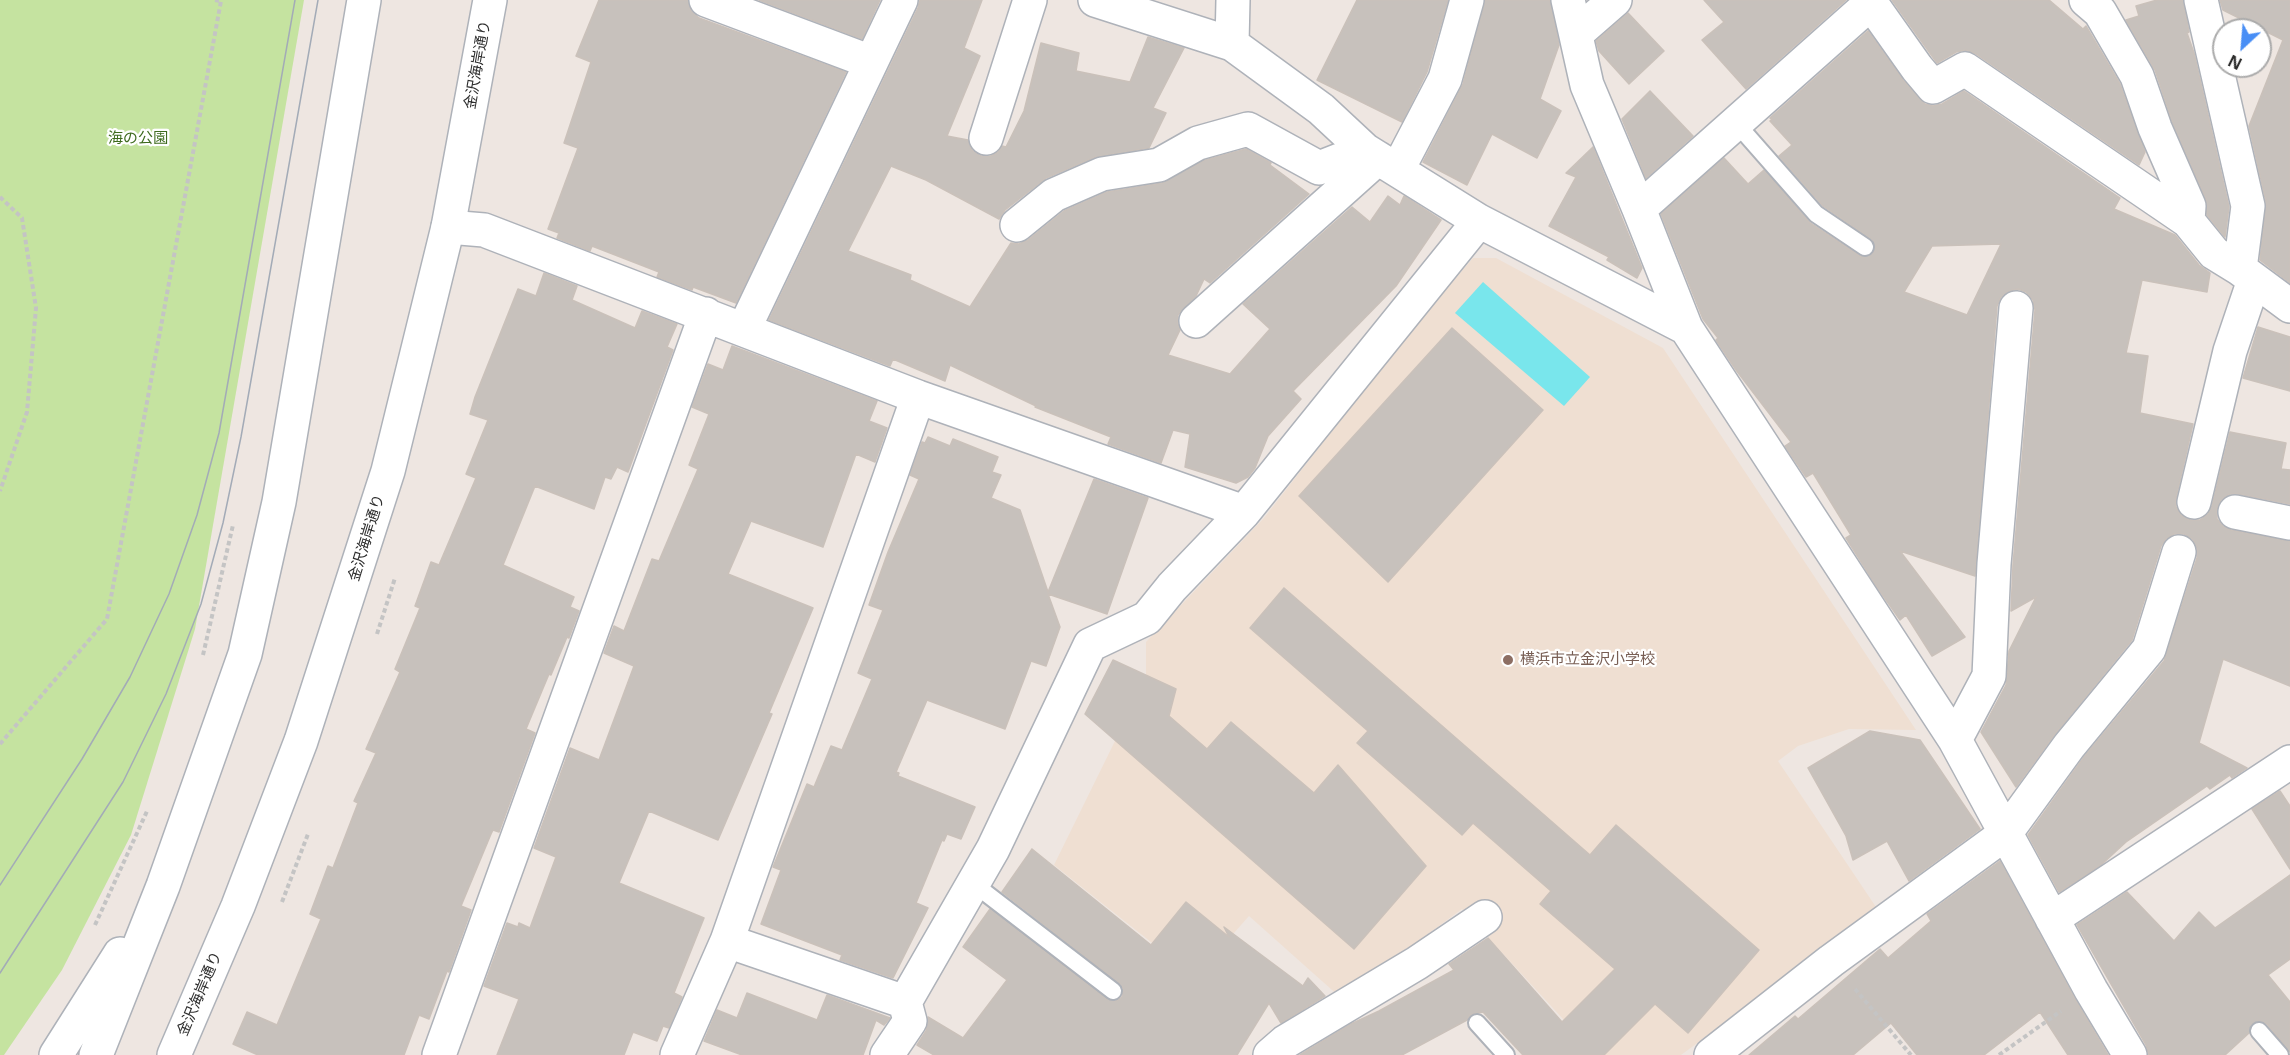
<!DOCTYPE html>
<meta charset="utf-8">
<style>
body{margin:0}
#map{position:relative;width:2290px;height:1055px;overflow:hidden;background:#eee6e1;font-family:"Noto Sans",sans-serif}
canvas{display:block}
.north{position:absolute;left:2212px;top:18px;width:60px;height:60px;box-sizing:border-box;background:#fff;border:2px solid #ababab;border-radius:50%;rotate:206deg;font-size:16px;font-weight:700;line-height:24px;text-align:center;color:#2e2e2e}
.north::after{content:'';display:block;margin:auto;width:21px;height:27px;background:#488ef5;clip-path:polygon(50% 0,100% 100%,50% 72%,0 100%)}
</style>
<div id="map">
<canvas width="2290" height="1055"></canvas>
<div class="north">N</div>
</div>
<script>
const g = document.querySelector('canvas').getContext('2d');
g.lineJoin = 'round';
function fill(path, color) { g.fillStyle = color; g.fill(path, 'evenodd'); }
const toPath = rows => new Path2D(rows.map(r => 'M' + r).join(''));
function strokePath(path, color, width, dash) { g.strokeStyle = color; g.lineWidth = width; g.lineCap = dash ? 'butt' : 'round'; g.setLineDash(dash || []); g.stroke(path); }
function label(font, color, halo, rows, align = 'center') {
  g.font = font + ' "Noto Sans","Noto Sans JP",sans-serif'; g.lineWidth = 4.5; g.setLineDash([]); g.textBaseline = 'middle'; g.strokeStyle = halo; g.fillStyle = color; for (const [text, x, y, turn = 0] of rows) {
    g.save(); g.translate(x, y); g.rotate((+turn || 0) * Math.PI / 180); g.textAlign = isNaN(turn) ? turn : align; if (halo) g.strokeText(text, 0, 0); g.fillText(text, 0, 0); g.restore();
  }
}
const education = toPath([
 [1473,258,1496,258,1663,348,1916,730,1849,729,1798,746,1778,761,1878,910,1681,1055,1596,1055,1462,909,1341,998,1249,916,1195,977,1054,865,1146,678,1146,642,1264,518,1403,340]
]);
const green = toPath([
 [0,0,304,0,195,629,131,835,62,970,4,1055,0,1055]
]);
const water = toPath([
 [1483,282,1590,377,1564,406,1455,313]
]);
const building = toPath([
 [599,0,688,0,691,11,699,18,846,72,736,303,693,287,692,290,657,277,659,272,592,246,590,251,557,238,559,233,548,229,578,148,564,143,591,62,576,56,599,0],
 [759,0,880,0,862,39,759,0],
 [920,0,982,0,964,48,980,56,947,136,968,140,972,150,981,156,991,156,998,152,1002,146,1006,147,1024,111,1041,43,1079,53,1076,71,1130,82,1148,37,1184,48,1153,108,1166,113,1149,148,1095,157,1046,178,1005,210,999,219,926,180,891,166,848,251,911,275,910,280,970,307,1011,243,1019,244,1028,240,1064,211,1107,192,1162,183,1205,160,1246,149,1271,163,1270,165,1309,194,1210,283,1204,279,1196,296,1178,315,1178,324,1180,330,1168,355,1230,374,1270,329,1243,304,1352,207,1370,222,1388,196,1400,205,1404,196,1441,220,1396,286,1293,391,1301,399,1268,436,1255,468,1248,477,1236,483,1185,467,1190,434,1173,430,1161,463,1108,444,1111,437,1035,407,1036,406,950,365,945,381,893,359,890,366,769,320,918,8,920,0],
 [1357,0,1448,0,1427,72,1402,122,1317,80,1357,0],
 [1485,0,1550,0,1559,45,1540,99,1561,111,1537,158,1492,134,1467,185,1423,162,1463,84,1485,0],
 [1704,0,1846,0,1746,89,1702,40,1724,22,1704,0],
 [1892,0,2049,0,2083,29,2086,26,2120,84,2145,152,2139,165,1976,54,1966,50,1956,52,1937,63,1892,0],
 [2157,0,2183,0,2189,32,2187,33,2194,53,2229,207,2225,237,2207,215,2206,199,2172,121,2155,70,2126,20,2139,16,2136,6,2157,0],
 [2220,0,2290,0,2290,283,2260,260,2266,202,2249,126,2283,40,2223,10,2220,0],
 [1628,13,1664,51,1629,84,1599,51,1596,41,1628,13],
 [1868,31,1903,80,1925,104,1933,106,1942,104,1964,91,2120,198,2114,209,2175,235,2199,265,2210,273,2207,292,2142,280,2126,353,2148,356,2140,413,2193,424,2176,498,2176,507,2181,515,2190,520,2200,520,2208,514,2212,506,2230,432,2286,443,2281,469,2290,470,2290,504,2239,494,2230,494,2221,500,2217,509,2217,519,2223,526,2231,530,2290,541,2290,686,2223,659,2199,743,2247,768,2232,778,2230,775,2210,789,2207,786,2126,842,2101,865,2059,892,2028,835,2084,757,2164,661,2197,558,2197,548,2193,540,2184,534,2174,534,2166,539,2161,546,2132,640,2055,734,2016,787,1981,732,2006,685,2009,651,2036,597,2011,611,2013,565,2035,310,2033,300,2026,292,2018,289,2009,291,2001,297,1997,306,1975,576,1900,551,1965,637,1932,656,1906,615,1900,620,1877,587,1846,538,1851,535,1813,473,1806,477,1785,446,1791,442,1736,370,1716,340,1718,338,1703,319,1661,214,1724,158,1748,184,1764,170,1810,223,1860,256,1865,257,1873,253,1875,247,1871,239,1823,206,1779,156,1792,145,1770,121,1772,119,1770,118,1868,31],
 [2001,244,1967,315,1904,292,1932,246,2001,244],
 [1650,91,1693,136,1646,178,1622,119,1650,91],
 [1593,147,1642,268,1637,278,1607,260,1609,257,1549,226,1576,177,1566,173,1593,147],
 [544,273,577,286,572,300,635,328,642,311,677,324,667,347,673,350,628,472,617,467,611,479,605,477,594,509,535,486,503,565,574,597,570,607,579,611,569,638,567,637,551,675,549,674,526,729,535,733,499,832,493,830,491,834,461,906,471,910,449,972,447,971,429,1019,419,1015,404,1055,258,1055,233,1044,247,1012,277,1025,321,919,310,914,328,866,333,868,358,803,354,801,376,753,366,749,400,672,395,669,420,608,415,606,431,562,439,565,476,478,466,474,488,420,470,414,475,397,518,289,536,296,544,273],
 [2258,327,2290,337,2290,391,2243,378,2258,327],
 [1452,328,1543,410,1388,582,1299,496,1452,328],
 [732,346,877,401,869,421,887,428,875,462,856,454,823,547,751,521,728,574,813,608,769,713,772,714,718,840,649,811,619,883,704,918,674,993,682,997,669,1028,663,1026,657,1041,633,1032,624,1055,497,1055,519,999,484,986,507,923,518,927,519,923,530,928,556,857,534,848,570,748,599,760,634,666,604,653,614,626,624,631,652,559,659,561,698,469,689,465,709,414,692,407,708,364,723,370,732,346],
 [928,437,950,446,953,439,998,457,992,472,1001,475,991,498,1020,510,1048,592,1094,479,1148,498,1107,614,1048,594,1060,627,1046,666,1031,661,1005,729,927,700,896,772,899,773,898,776,975,807,961,839,947,834,944,841,942,840,916,903,928,908,893,978,840,960,842,955,761,924,781,870,773,867,807,784,814,787,831,746,842,750,872,679,858,673,883,610,869,605,888,552,919,479,910,475,922,442,925,443,928,437],
 [1284,588,1590,855,1616,825,1759,950,1688,1033,1655,1004,1604,1055,1523,1055,1483,1012,1470,1015,1467,1020,1402,1055,1300,1055,1351,1024,1379,1011,1454,970,1449,964,1488,938,1562,1022,1615,969,1540,904,1551,891,1473,823,1462,835,1357,743,1368,731,1250,628,1284,588],
 [1113,660,1176,689,1169,716,1207,749,1231,722,1314,793,1338,765,1426,866,1354,949,1085,714,1113,660],
 [1870,731,1920,740,1980,829,1909,881,1887,841,1853,860,1846,836,1808,768,1870,731],
 [2280,791,2290,806,2290,869,2252,809,2280,791],
 [1032,849,1151,945,1186,902,1229,937,1224,927,1303,986,1308,978,1325,996,1281,1023,1269,1003,1237,1055,934,1055,917,1045,926,1031,928,1017,963,1038,1007,980,963,947,990,909,1107,999,1116,1001,1122,997,1123,988,1119,983,1002,892,1032,849],
 [2000,861,2075,999,2108,1055,2068,1055,2040,1012,1984,1055,1917,1055,1891,1023,1853,1055,1749,1055,1795,1016,1798,1019,1880,949,1888,958,1931,921,1927,914,2000,861],
 [2290,875,2290,959,2268,975,2290,1002,2290,1052,2267,1024,2258,1021,2252,1024,2249,1033,2225,1055,2149,1055,2146,1045,2077,925,2127,892,2174,941,2199,912,2215,928,2290,875],
 [747,993,817,1020,827,995,890,1018,884,1025,876,1020,863,1055,742,1055,704,1041,717,1010,737,1018,747,993]
]);
const path = toPath([
 [0,197,22,218,36,308,27,412,0,491],
 [377,634,395,578],
 [203,655,233,525],
 [0,744,107,619,221,1,215,0],
 [282,902,308,834],
 [95,925,148,809],
 [1855,989,1911,1055],
 [1999,1055,2061,1011]
]);
const service = toPath([
 [1736,123,1816,214,1865,247],
 [974,884,1113,991],
 [1477,1023,1506,1055],
 [2259,1031,2280,1055]
]);
const minor = toPath([
 [706,0,871,62],
 [1095,0,1232,44,1321,109,1365,150,1479,221,1686,328],
 [1568,0,1587,85,1639,209,1686,328,1955,740,2091,990,2130,1055],
 [2086,0,2100,12,2137,76,2155,128,2189,206,2188,221],
 [2201,0,2248,206,2240,269,2290,306],
 [1576,34,1615,0],
 [1232,44,1233,0],
 [986,138,1030,0],
 [1398,169,1445,79,1467,0],
 [1639,209,1871,3,1917,68,1933,87,1965,69,2188,221,2214,253,2240,269],
 [1017,225,1054,195,1102,174,1159,165,1198,143,1248,129,1319,168,1365,150],
 [448,227,484,230,918,397,1244,512],
 [1196,321,1378,158],
 [744,329,901,0],
 [2194,502,2230,351,2254,280],
 [2235,512,2290,523],
 [1955,740,1989,676,1994,564,2016,308],
 [2052,919,2290,762],
 [727,941,905,1002],
 [439,1055,706,314],
 [677,1055,727,941,918,397],
 [887,1055,910,1021,905,1002,993,849,1090,645,1147,618,1172,587,1244,512,1479,221],
 [1270,1055,1285,1042,1417,963,1485,917],
 [1711,1055,1831,961,2005,834,2069,746,2149,649,2179,552]
]);
const tertiary = toPath([
 [56,1055,120,954],
 [96,1055,163,886,245,654,279,502,364,0],
 [174,1055,238,906,301,741,388,471,448,227,490,0]
]);
const tram = toPath([
 [0,885,82,759,130,677,169,594,197,515,219,433,295,0],
 [0,973,123,782,166,694,201,604,223,523,241,437,318,0]
]);
const markers = [
 [1508,660,6,"#8d6e63"]
];
const streetNames = [
 ["金沢海岸通り",478,65,-80],
 ["金沢海岸通り",367,538,-73],
 ["金沢海岸通り",200,994,-67]
];
const parkNames = [
 ["海の公園",138,139]
];
const educationNames = [
 ["横浜市立金沢小学校",1520,660]
];
fill(education, '#efdfd2');
fill(green, '#c5e3a0');
fill(water, '#79e6ec');
fill(building, '#c7c1bc');
strokePath(building, '#cac1ba', 1.5);
strokePath(service, '#aeb2b9', 20);
strokePath(minor, '#aeb2b9', 36);
strokePath(tertiary, '#aeb2b9', 36);
strokePath(path, '#c4c4c4', 4, [4.5, 3]);
strokePath(service, '#fff', 16);
strokePath(minor, '#fff', 33);
strokePath(tertiary, '#fff', 33);
strokePath(tram, '#a3abb7', 1.5);
for (const [x, y, r, color] of markers) { const dot = new Path2D(); dot.arc(x, y, r, 0, 2 * Math.PI); g.fillStyle = color; g.fill(dot); strokePath(dot, '#fff', 2); }
label('15px', '#2e2e2e', '#fff', streetNames);
label('15px', '#3e6b1e', '#fff', parkNames);
label('15px', '#785e54', '#fff', educationNames, 'left');
</script>
